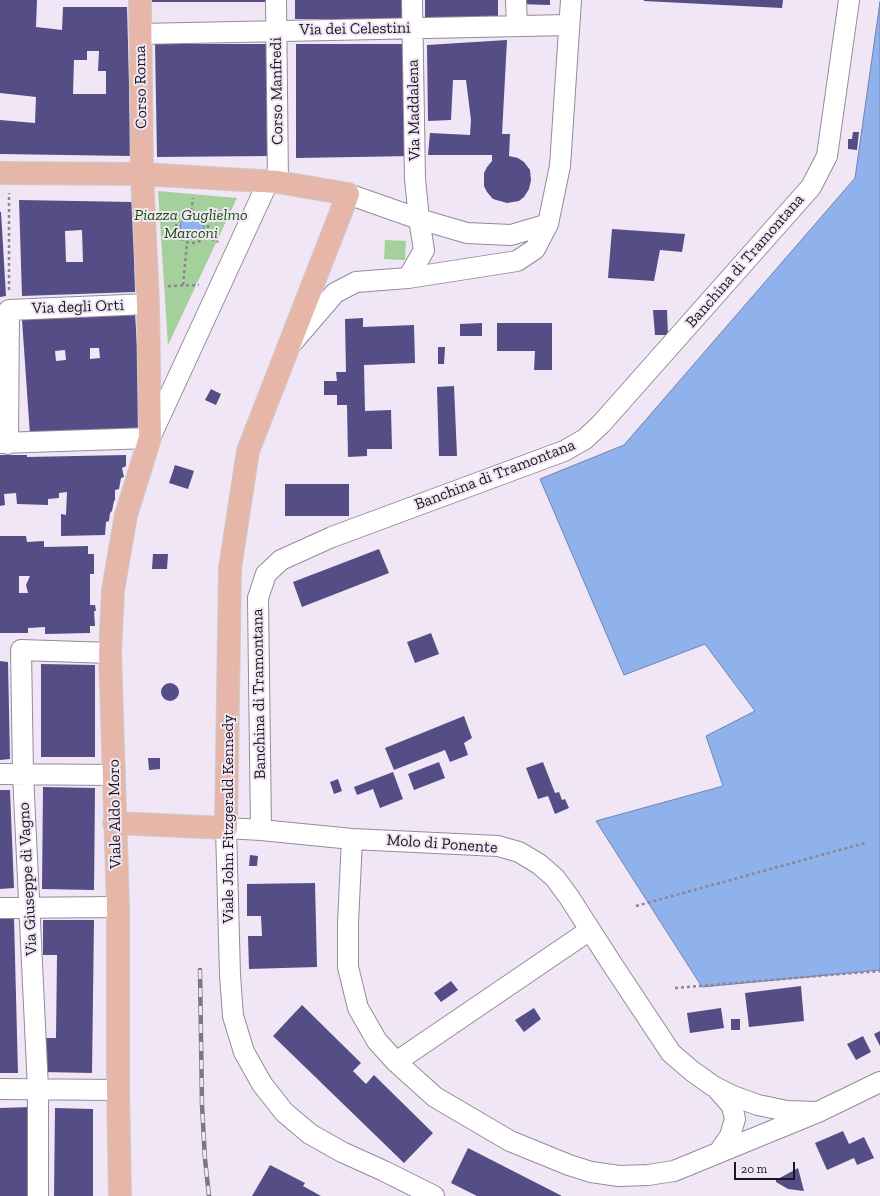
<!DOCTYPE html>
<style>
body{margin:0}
#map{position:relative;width:880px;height:1196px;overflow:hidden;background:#f0e6f5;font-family:"Zilla Slab",serif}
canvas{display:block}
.scale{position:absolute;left:734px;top:1162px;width:61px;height:18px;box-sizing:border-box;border:2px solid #1b181d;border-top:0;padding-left:5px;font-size:12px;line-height:14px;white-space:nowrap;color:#1b181d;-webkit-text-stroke:3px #f0e6f5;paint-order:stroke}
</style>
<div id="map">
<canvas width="880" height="1196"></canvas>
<div class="scale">20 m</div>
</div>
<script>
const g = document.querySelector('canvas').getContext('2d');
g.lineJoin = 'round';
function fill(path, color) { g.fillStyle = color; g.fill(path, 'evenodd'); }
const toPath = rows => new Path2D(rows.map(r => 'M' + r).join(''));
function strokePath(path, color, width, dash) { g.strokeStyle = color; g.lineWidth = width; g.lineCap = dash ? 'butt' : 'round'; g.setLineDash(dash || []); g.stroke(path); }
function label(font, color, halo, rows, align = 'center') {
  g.font = font + ' "Zilla Slab",serif'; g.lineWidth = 4; g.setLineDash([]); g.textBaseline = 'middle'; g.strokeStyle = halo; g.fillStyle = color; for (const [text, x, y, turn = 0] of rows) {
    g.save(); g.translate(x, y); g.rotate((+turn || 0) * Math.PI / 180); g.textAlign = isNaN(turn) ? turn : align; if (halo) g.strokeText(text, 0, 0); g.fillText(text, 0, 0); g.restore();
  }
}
const green = toPath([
 [158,191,237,198,168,345],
 [385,240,406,241,405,260,384,259]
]);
const water = toPath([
 [880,2,880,970,702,987,596,821,723,786,706,736,755,711,705,644,624,675,540,479,624,445,855,178,880,2],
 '180 227a12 12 0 1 1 24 0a12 12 0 1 1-24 0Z'
]);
const building = toPath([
 [0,0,37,0,36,27,62,30,63,7,127,7,131,156,0,154,0,120,35,123,36,97,0,93],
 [87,51,99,51,98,71,106,71,106,94,73,94,74,60,87,60],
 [152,0,267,0,267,2,152,2],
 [295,0,410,0,408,19,295,19],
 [425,0,498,0,498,16,425,18],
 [518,0,550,0,550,5,518,4],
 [644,0,783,0,782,8,644,1],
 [507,40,502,134,510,134,509,156,518,158,524,162,530,170,531,180,529,189,524,197,519,201,507,203,493,199,487,192,484,186,484,173,487,167,492,161,492,155,428,155,430,133,470,135,471,120,466,80,453,80,451,120,428,121,427,45],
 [155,44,266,44,269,156,157,157],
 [296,44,408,44,412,156,296,158],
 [853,132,859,132,857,150,848,149,848,139,852,139],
 [19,200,133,202,135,292,22,296],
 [82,230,83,262,66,262,65,231],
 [0,212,1,212,6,296,0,297],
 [612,229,685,234,682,252,660,250,654,281,608,278],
 [653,310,667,310,668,335,655,335],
 [135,313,142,428,30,435,22,320],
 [90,348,99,348,100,358,90,359],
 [65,350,66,360,56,361,55,351],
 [363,318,363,327,414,325,415,363,364,365,365,411,391,410,392,449,367,449,367,456,348,457,347,405,337,405,337,395,324,395,324,381,337,381,336,372,346,372,345,319],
 [482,323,482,336,460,336,460,324],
 [497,323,552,323,552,370,534,370,535,351,497,351],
 [438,347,445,347,444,364,438,364],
 [454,386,457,456,439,456,437,387],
 [211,389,221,394,216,405,205,400],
 [0,455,27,455,27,457,126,455,126,466,122,468,124,477,121,478,119,489,115,490,115,500,114,501,112,511,110,513,109,521,106,522,105,535,61,536,61,514,66,515,67,492,59,493,59,498,48,499,48,505,17,504,16,493,4,494,5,505,0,506],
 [175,465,194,471,188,489,169,483],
 [285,484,349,484,349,516,285,516],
 [0,536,26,536,27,542,44,541,44,547,88,546,88,554,94,554,94,574,90,574,90,605,95,605,96,611,94,611,95,626,90,626,90,633,45,634,45,627,28,628,28,633,0,633],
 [19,576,30,576,26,585,28,593,19,593],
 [379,549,389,573,302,607,293,582],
 [153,554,168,554,167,569,152,569],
 [431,633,439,654,415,663,407,642],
 [0,661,8,662,10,759,0,760],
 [41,664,95,665,95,757,41,757],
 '161 692a9 9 0 1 1 18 0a9 9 0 1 1-18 0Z',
 [464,716,472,738,464,743,468,755,450,762,445,750,394,770,385,748],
 [148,758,160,758,160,769,149,770],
 [439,762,445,778,414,790,408,774],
 [543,762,555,793,559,792,562,800,565,799,569,808,555,814,548,796,538,799,526,768],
 [393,772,403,799,380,808,373,789,357,795,354,787],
 [338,779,342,791,334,794,330,782],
 [43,787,95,788,94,890,42,889],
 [0,790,10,790,14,888,0,889],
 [250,855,258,856,257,866,249,866],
 [315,883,317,967,249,969,248,936,262,936,261,916,247,916,247,884],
 [0,919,14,919,18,1073,0,1073],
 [43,920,94,920,92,1073,44,1072,44,1038,56,1038,57,955,43,955],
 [451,981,458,990,441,1002,434,993],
 [801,986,804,1021,749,1027,745,993],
 [302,1005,361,1063,353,1071,366,1084,374,1075,433,1133,404,1163,273,1036],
 [534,1008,541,1019,524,1032,515,1020],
 [721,1008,724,1028,690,1033,687,1013],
 [731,1019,740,1019,740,1030,731,1030],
 [880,1031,880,1046,874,1034],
 [863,1036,871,1052,856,1060,847,1044],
 [31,1107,30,1196,0,1196,0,1108],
 [55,1108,93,1109,93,1196,54,1196],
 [843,1131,849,1144,864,1137,874,1158,857,1165,854,1158,827,1170,815,1143],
 [468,1148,562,1196,477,1196,451,1183],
 [270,1165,305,1183,303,1186,321,1196,252,1196],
 [798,1168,804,1191,788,1189,776,1182,776,1180]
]);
const path = toPath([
 [191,211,193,198],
 '176 227a16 16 0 1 1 32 0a16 16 0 1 1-32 0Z',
 [165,234,176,232],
 [206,236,218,242],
 [183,285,187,243],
 [168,286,199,285],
 [9,290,9,193],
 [636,906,865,843],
 [675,988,880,971]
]);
const minor = toPath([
 [276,0,278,182],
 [516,0,517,26],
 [140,34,569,25],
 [348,194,419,219,467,233,511,235,548,224],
 [408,278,424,250,419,219,415,179,412,0],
 [292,343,335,293,356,282,408,278,517,261,535,249,548,224,560,166,571,0],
 [0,443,150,438,268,182],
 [8,444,9,310,148,304],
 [0,774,114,775],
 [261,830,258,598,266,574,281,560,332,537,564,451,585,439,601,424,811,187,827,156,849,0],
 [352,839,348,923,348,967,358,1008,377,1041,396,1062,435,1097,510,1141,569,1165,591,1172,619,1176,648,1175,674,1171,818,1112,880,1082],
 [0,908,118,907],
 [396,1062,590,930],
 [0,1089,118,1090],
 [718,1090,732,1106,735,1119,730,1136,719,1152],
 [38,1196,38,1089,23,774,21,650,110,653],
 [434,1196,384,1171,342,1152,310,1134,284,1112,262,1084,244,1052,233,1016,230,975,226,828,261,830,352,839,498,846,519,852,539,864,555,878,569,897,612,964,671,1053,692,1071,713,1086,733,1096,758,1105,787,1111,818,1112]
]);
const major = toPath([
 [0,173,142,174,278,182,348,194,248,451,230,568,226,828,114,823],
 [120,1196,118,1090,118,907,110,653,113,590,126,515,150,438,148,304,142,174,140,0]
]);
const rail = toPath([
 [200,970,202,1105,205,1159,209,1196]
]);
const streetNames = [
 ["Via dei Celestini",355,29,-1],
 ["Corso Roma",141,87,-91],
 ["Corso Manfredi",277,91,-91],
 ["Via Maddalena",414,110,-91],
 ["Banchina di Tramontana",745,261,-49],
 ["Via degli Orti",78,307,-2],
 ["Banchina di Tramontana",495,475,-21],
 ["Banchina di Tramontana",259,694,-91],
 ["Viale Aldo Moro",115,814,-91],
 ["Viale John Fitzgerald Kennedy",228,819,-90],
 ["Molo di Ponente",442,844,4],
 ["Via Giuseppe di Vagno",28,879,-93]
];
const parkNames = [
 ["Piazza Guglielmo",191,215],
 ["Marconi",191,233]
];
fill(green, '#a3d09b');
fill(water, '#90b2ec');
strokePath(water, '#6d84ae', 1);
fill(building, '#544d86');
strokePath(minor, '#948b99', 22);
strokePath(major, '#cdcccd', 24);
strokePath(path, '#8d8690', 2.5, [3, 3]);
strokePath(minor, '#fff', 20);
strokePath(major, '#e6b6a9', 22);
strokePath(rail, '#7e7781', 4.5);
strokePath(rail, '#f0e6f5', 3, [9]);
label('16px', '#1b181d', '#f0e6f5', streetNames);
label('italic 16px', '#145306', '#f0e6f5', parkNames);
</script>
